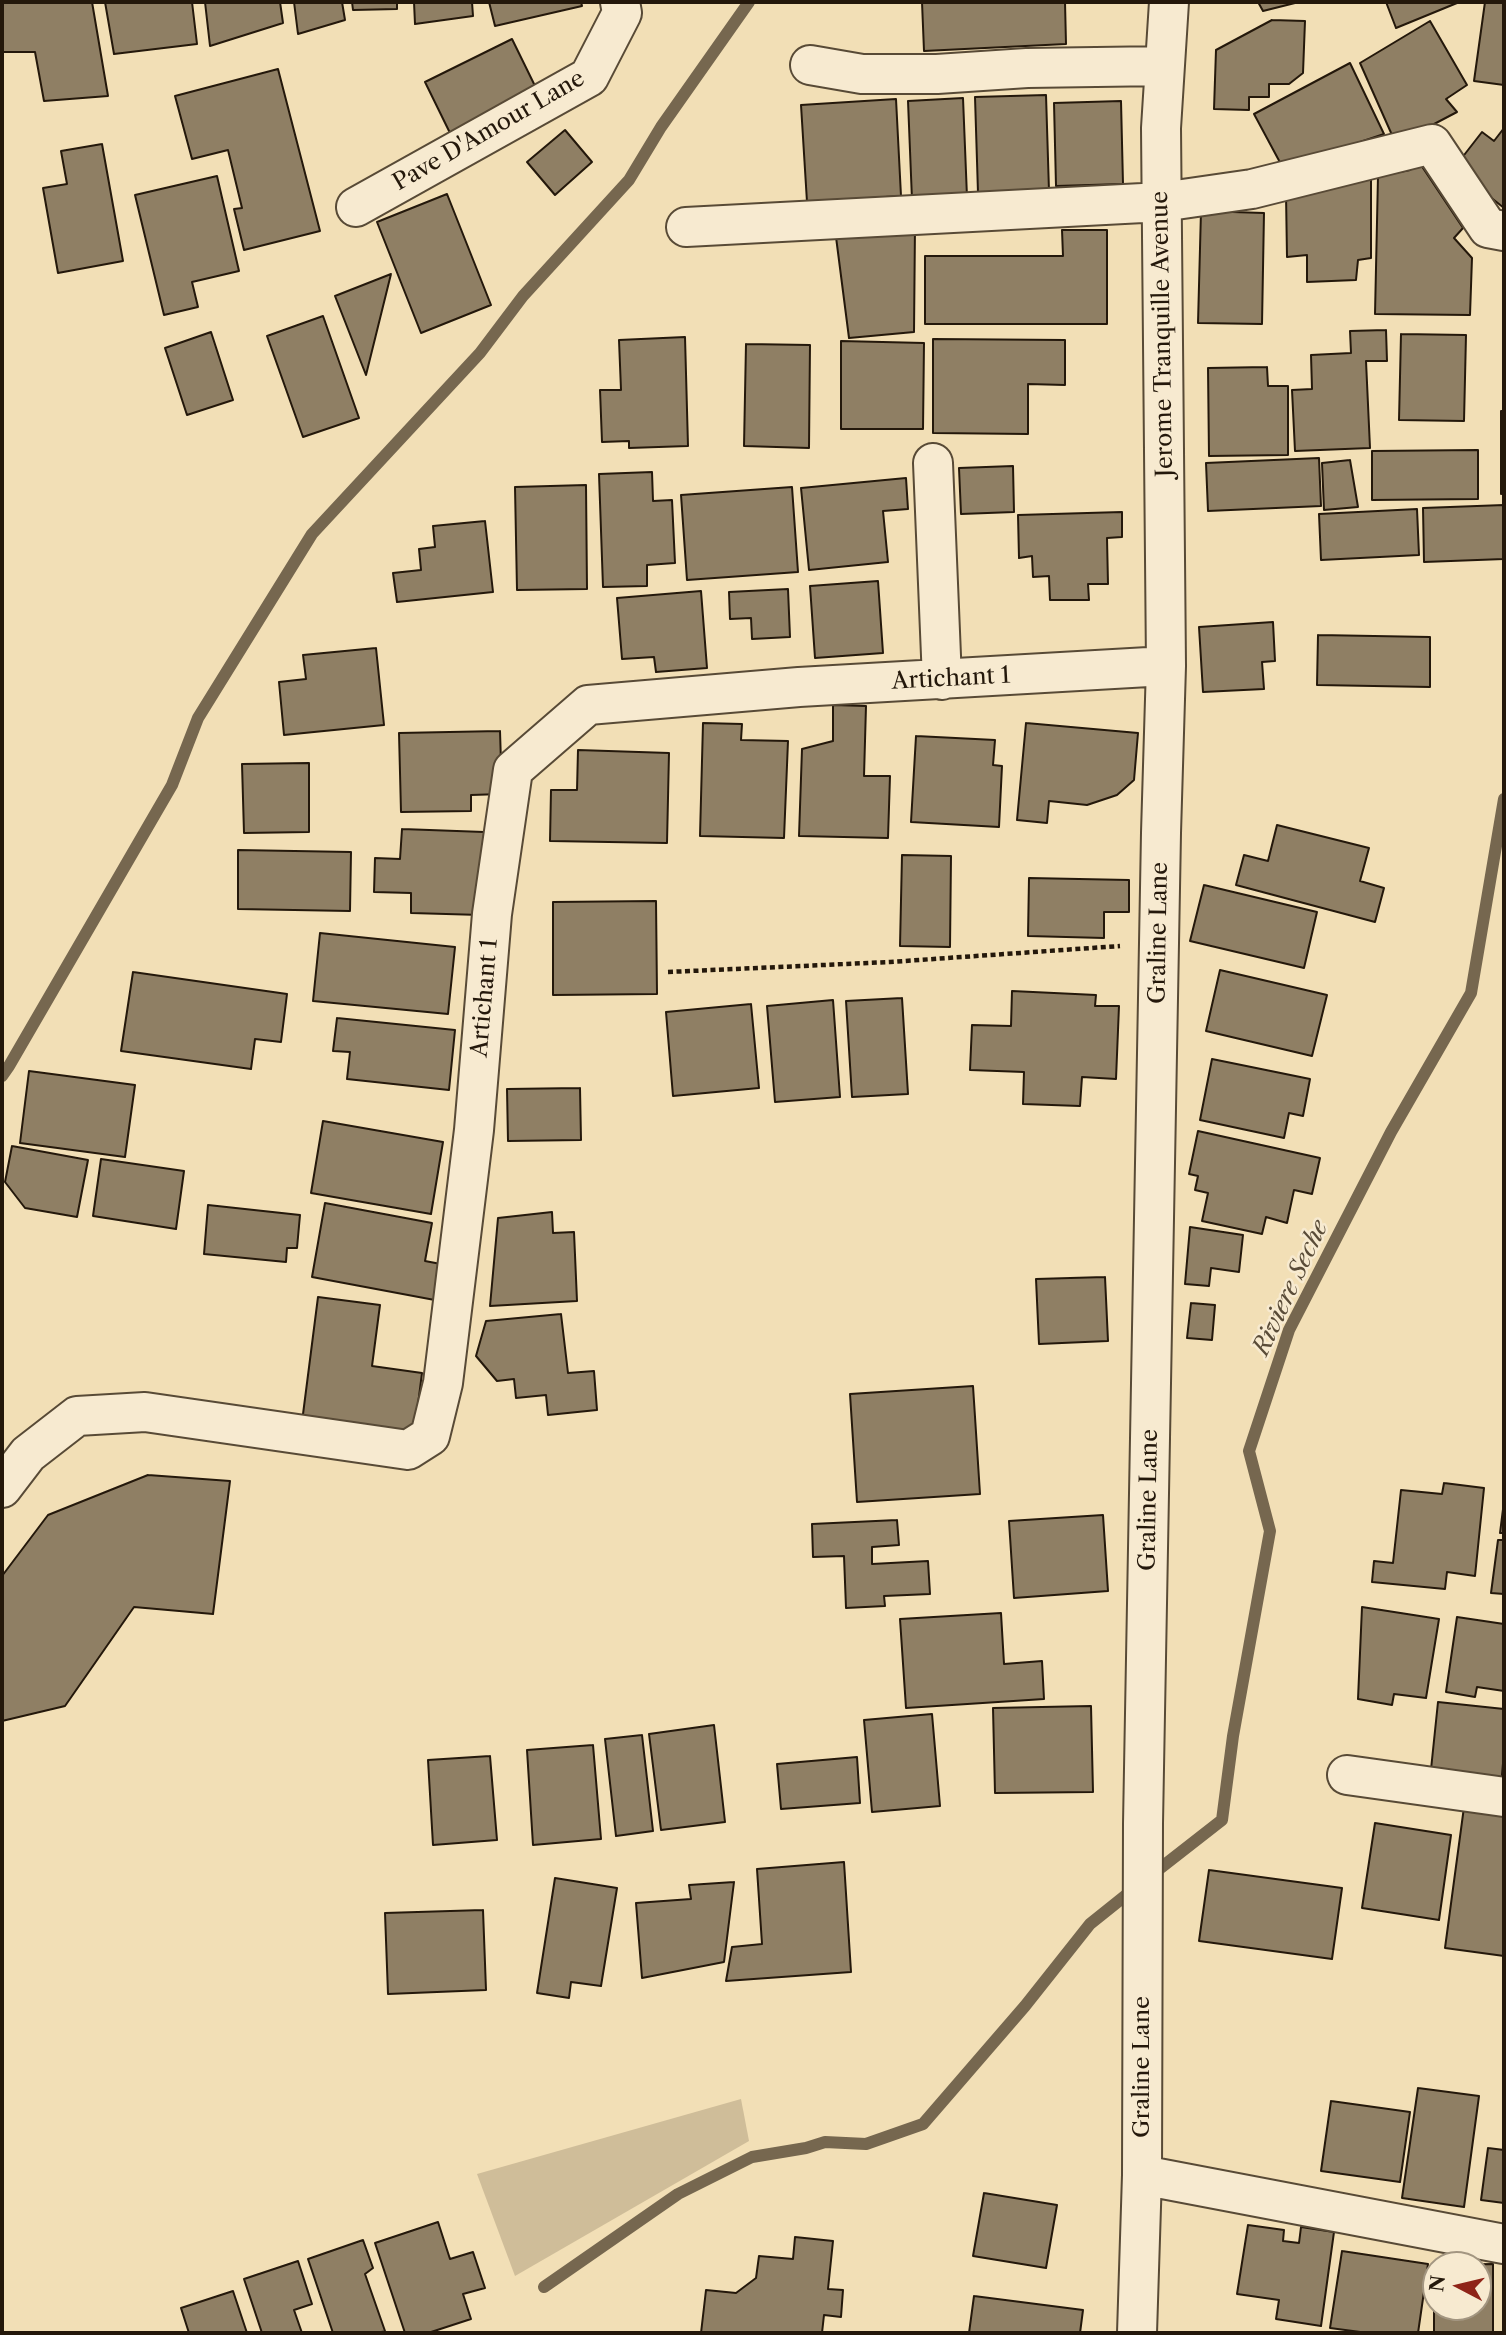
<!DOCTYPE html>
<style>
body{margin:0}
#map{position:relative;width:1506px;height:2335px;overflow:hidden;background:#f2dfb6;font-family:"Libre Caslon Text",serif}
canvas{display:block}
.frame{position:absolute;inset:0;border:4px solid #24180b;pointer-events:none}
.north{position:absolute;left:1422px;top:2251px;width:70px;height:70px;box-sizing:border-box;background:#f7ead0;border:2px solid #a39681;border-radius:50%;rotate:277deg;font-size:19px;font-weight:700;line-height:28px;text-align:center;color:#24180b}
.north::after{content:'';display:block;margin:auto;width:24px;height:32px;background:#8f2418;clip-path:polygon(50% 0,100% 100%,50% 72%,0 100%)}
</style>
<div id="map">
<canvas width="1506" height="2335"></canvas>
<div class="frame"></div>
<div class="north">N</div>
</div>
<script>
const g = document.querySelector('canvas').getContext('2d');
g.lineJoin = 'round';
function fill(path, color) { g.fillStyle = color; g.fill(path, 'evenodd'); }
const toPath = rows => new Path2D(rows.map(r => 'M' + r).join(''));
function strokePath(path, color, width, dash) { g.strokeStyle = color; g.lineWidth = width; g.lineCap = dash ? 'butt' : 'round'; g.setLineDash(dash || []); g.stroke(path); }
function label(font, color, halo, rows, align = 'center') {
  g.font = font + ' "Libre Caslon Text",serif'; g.lineWidth = 5; g.setLineDash([]); g.textBaseline = 'middle'; g.strokeStyle = halo; g.fillStyle = color; for (const [text, x, y, turn = 0] of rows) {
    g.save(); g.translate(x, y); g.rotate((+turn || 0) * Math.PI / 180); g.textAlign = isNaN(turn) ? turn : align; if (halo) g.strokeText(text, 0, 0); g.fillText(text, 0, 0); g.restore();
  }
}
const green = toPath([
 [741,2099,749,2141,515,2276,477,2174]
]);
const stream = toPath([
 [2,1076,9,1066,172,785,198,718,312,534,480,353,523,296,629,180,661,127,749,2],
 [1149,1877,1222,1820,1233,1736,1270,1531,1249,1451,1289,1330,1391,1132,1471,993,1504,799],
 [544,2287,678,2194,752,2157,806,2148,825,2142,866,2144,923,2124,1025,2006,1090,1924,1135,1888]
]);
const building = toPath([
 [2,2,92,2,108,96,44,101,35,52,2,52,2,2],
 [105,2,192,2,197,44,114,54,105,2],
 [205,2,280,2,283,23,210,46,205,2],
 [294,2,342,2,345,20,298,34,294,2],
 [352,2,397,2,397,9,353,10,352,2],
 [414,2,472,2,473,16,415,24,414,2],
 [489,2,581,2,582,6,495,26,489,2],
 [922,2,1065,2,1066,44,924,51,922,2],
 [1258,2,1299,2,1263,11,1258,2],
 [1386,2,1457,2,1457,3,1396,28,1386,2],
 [1485,2,1504,2,1504,85,1474,81,1485,2],
 [1272,20,1305,21,1303,73,1289,84,1269,84,1269,97,1249,97,1249,110,1214,109,1216,50,1272,20],
 [1430,21,1467,85,1446,99,1457,112,1396,144,1360,63,1430,21],
 [512,39,537,90,450,133,425,82,512,39],
 [1350,63,1384,134,1283,168,1254,114,1350,63],
 [278,69,320,231,244,250,234,209,242,208,228,150,192,159,175,96,278,69],
 [1046,95,1049,191,978,193,975,97,1046,95],
 [963,98,967,197,912,200,908,101,963,98],
 [896,99,901,196,807,202,801,105,896,99],
 [1121,101,1123,184,1056,186,1054,103,1121,101],
 [1504,128,1504,208,1454,168,1482,132,1494,141,1504,128],
 [565,130,592,162,555,195,527,162,565,130],
 [102,144,123,261,58,273,43,188,67,184,61,151,102,144],
 [1419,162,1463,228,1454,238,1472,258,1470,315,1375,314,1378,176,1410,170,1419,162],
 [1371,175,1371,258,1358,260,1356,280,1307,282,1307,255,1287,257,1286,194,1371,175],
 [217,176,239,271,192,282,198,307,164,315,135,195,217,176],
 [447,194,491,305,421,333,377,222,447,194],
 [1201,211,1264,213,1262,324,1198,323,1201,211],
 [915,225,914,332,849,338,836,237,915,225],
 [1062,230,1107,230,1107,324,925,324,925,256,1063,256,1062,230],
 [391,274,366,375,335,296,391,274],
 [323,316,359,418,303,437,267,336,323,316],
 [1386,330,1387,361,1366,361,1370,448,1295,451,1292,390,1312,389,1311,355,1351,353,1350,331,1386,330],
 [211,332,233,400,187,415,165,348,211,332],
 [1401,334,1466,335,1464,421,1399,420,1401,334],
 [685,337,688,446,629,448,629,441,602,442,600,390,621,390,619,340,685,337],
 [933,339,1065,340,1065,385,1028,384,1028,434,933,433,933,339],
 [841,341,924,343,923,429,841,429,841,341],
 [746,344,810,345,809,448,744,446,746,344],
 [1267,367,1268,386,1288,386,1288,455,1209,456,1208,368,1267,367],
 [1501,411,1504,411,1504,493,1501,494,1501,411],
 [1478,450,1478,499,1372,500,1372,451,1478,450],
 [1319,458,1321,506,1208,511,1206,463,1319,458],
 [1350,460,1358,507,1324,510,1322,463,1350,460],
 [1013,466,1014,512,961,514,959,468,1013,466],
 [652,472,653,501,672,500,675,563,647,565,647,586,603,587,599,474,652,472],
 [906,478,908,509,883,511,888,562,809,570,801,488,906,478],
 [586,485,587,589,517,590,515,487,586,485],
 [792,487,798,572,687,580,681,495,792,487],
 [1504,505,1504,559,1424,562,1423,508,1504,505],
 [1417,509,1419,555,1321,560,1319,514,1417,509],
 [1122,512,1122,537,1107,538,1108,584,1088,584,1089,600,1050,600,1049,576,1033,577,1032,556,1019,558,1018,515,1122,512],
 [485,521,493,592,397,602,393,573,421,570,419,549,435,547,433,526,485,521],
 [878,581,883,653,815,658,810,586,878,581],
 [788,589,790,637,752,639,751,618,730,619,729,592,788,589],
 [701,591,707,668,656,672,654,657,622,659,617,598,701,591],
 [1273,622,1275,661,1262,662,1264,689,1203,692,1199,627,1273,622],
 [1318,635,1430,637,1430,687,1317,685,1318,635],
 [376,648,384,725,284,735,279,682,306,679,303,655,376,648],
 [833,705,866,706,864,776,890,776,888,838,799,836,802,749,833,741,833,705],
 [703,723,742,724,741,740,788,741,784,838,700,836,703,723],
 [1026,723,1138,733,1134,780,1117,795,1087,805,1049,801,1047,823,1017,820,1026,723],
 [500,731,502,794,471,795,471,811,401,812,399,733,500,731],
 [916,736,995,740,993,765,1002,766,999,827,911,822,916,736],
 [578,750,669,753,667,843,550,841,551,790,577,790,578,750],
 [309,763,309,832,244,833,242,764,309,763],
 [1277,825,1369,848,1360,881,1384,888,1375,922,1236,885,1244,855,1268,861,1277,825],
 [402,829,484,832,481,915,411,913,411,893,374,892,375,858,400,859,402,829],
 [238,850,351,852,350,911,238,909,238,850],
 [902,855,951,856,950,947,900,946,902,855],
 [1029,878,1129,880,1129,912,1104,912,1104,938,1028,936,1029,878],
 [1204,885,1317,912,1304,968,1190,941,1204,885],
 [656,901,657,994,553,995,553,902,656,901],
 [320,933,455,947,448,1014,313,1001,320,933],
 [1220,970,1327,995,1312,1056,1206,1031,1220,970],
 [133,972,287,994,281,1042,255,1039,251,1069,121,1051,133,972],
 [1012,991,1096,995,1095,1006,1119,1006,1116,1079,1082,1077,1080,1106,1023,1104,1024,1072,970,1070,972,1025,1011,1026,1012,991],
 [902,998,908,1094,852,1097,846,1001,902,998],
 [833,1000,840,1097,775,1102,767,1006,833,1000],
 [751,1004,759,1088,673,1096,666,1012,751,1004],
 [337,1018,455,1030,449,1090,347,1079,350,1052,333,1051,337,1018],
 [1212,1059,1310,1079,1303,1116,1289,1113,1284,1138,1200,1120,1212,1059],
 [29,1071,135,1085,125,1157,20,1143,29,1071],
 [580,1088,581,1140,508,1141,507,1089,580,1088],
 [323,1121,443,1142,431,1214,311,1193,323,1121],
 [1198,1131,1320,1158,1312,1194,1294,1190,1287,1223,1266,1217,1262,1234,1202,1221,1208,1193,1195,1190,1198,1176,1189,1174,1198,1131],
 [12,1146,88,1160,77,1217,25,1208,5,1182,12,1146],
 [101,1159,184,1171,176,1229,93,1216,101,1159],
 [325,1203,432,1223,425,1261,446,1265,440,1301,312,1277,325,1203],
 [208,1205,300,1215,297,1248,287,1248,286,1262,204,1254,208,1205],
 [552,1212,553,1233,574,1232,577,1301,490,1306,498,1218,552,1212],
 [1190,1227,1243,1235,1239,1272,1211,1268,1209,1286,1185,1284,1190,1227],
 [1105,1277,1108,1341,1039,1344,1036,1279,1105,1277],
 [318,1297,380,1305,372,1366,422,1373,414,1436,302,1422,318,1297],
 [1191,1303,1215,1305,1212,1340,1187,1338,1191,1303],
 [561,1314,568,1373,594,1371,597,1410,548,1415,546,1395,516,1398,514,1379,497,1381,476,1356,486,1321,561,1314],
 [973,1386,980,1494,857,1502,850,1394,973,1386],
 [148,1475,230,1481,213,1614,134,1607,65,1706,2,1721,2,1576,48,1515,148,1475],
 [1444,1483,1484,1488,1475,1576,1447,1572,1445,1589,1372,1582,1374,1561,1393,1563,1401,1490,1442,1494,1444,1483],
 [1504,1501,1504,1533,1500,1533,1504,1501],
 [1103,1515,1108,1591,1014,1598,1009,1521,1103,1515],
 [897,1520,899,1545,872,1547,872,1564,928,1561,930,1594,884,1596,885,1606,846,1608,844,1556,813,1557,812,1524,897,1520],
 [1498,1540,1504,1540,1504,1594,1491,1593,1498,1540],
 [1362,1607,1439,1619,1426,1698,1394,1694,1392,1705,1358,1699,1362,1607],
 [1001,1613,1004,1664,1042,1661,1044,1699,906,1708,900,1619,1001,1613],
 [1457,1617,1504,1624,1504,1691,1477,1687,1475,1697,1446,1692,1457,1617],
 [1438,1702,1504,1709,1504,1752,1501,1786,1430,1779,1438,1702],
 [1091,1706,1093,1792,995,1793,993,1708,1091,1706],
 [932,1714,940,1806,872,1812,864,1720,932,1714],
 [714,1725,725,1822,661,1830,649,1734,714,1725],
 [642,1735,653,1831,616,1836,605,1739,642,1735],
 [593,1745,601,1839,533,1845,527,1750,593,1745],
 [490,1756,497,1840,433,1845,428,1760,490,1756],
 [857,1757,860,1803,781,1809,777,1764,857,1757],
 [1464,1807,1504,1813,1504,1956,1445,1948,1464,1807],
 [1375,1823,1451,1835,1439,1920,1362,1908,1375,1823],
 [844,1862,851,1972,726,1981,732,1947,762,1944,757,1869,844,1862],
 [1209,1870,1342,1888,1332,1959,1199,1941,1209,1870],
 [555,1878,617,1888,601,1986,571,1982,569,1998,537,1993,555,1878],
 [734,1882,724,1962,642,1978,636,1903,691,1899,689,1885,734,1882],
 [483,1910,486,1990,388,1994,385,1913,483,1910],
 [1418,2088,1479,2096,1464,2207,1402,2198,1418,2088],
 [1331,2101,1410,2112,1400,2182,1321,2171,1331,2101],
 [1488,2148,1504,2150,1504,2203,1481,2200,1488,2148],
 [984,2193,1057,2205,1046,2268,973,2256,984,2193],
 [438,2222,450,2259,473,2252,485,2288,463,2294,471,2319,428,2333,405,2333,375,2243,438,2222],
 [1248,2225,1284,2230,1283,2241,1299,2243,1301,2227,1334,2232,1321,2326,1276,2319,1279,2300,1237,2294,1248,2225],
 [795,2237,833,2241,828,2289,843,2290,841,2317,824,2315,822,2333,701,2333,706,2290,736,2293,756,2278,759,2256,793,2259,795,2237],
 [363,2240,373,2268,365,2274,385,2331,378,2333,333,2333,308,2259,363,2240],
 [1342,2251,1428,2264,1418,2333,1368,2333,1330,2328,1342,2251],
 [298,2261,312,2304,294,2310,302,2333,262,2333,244,2279,298,2261],
 [1493,2264,1493,2332,1504,2333,1434,2333,1434,2265,1493,2264],
 [1436,2265,1478,2265,1478,2307,1436,2307,1436,2265],
 [233,2291,247,2333,189,2333,181,2308,233,2291],
 [974,2296,1083,2310,1080,2333,969,2333,974,2296]
]);
const path = toPath([
 [668,972,890,962,1120,946]
]);
const minor = toPath([
 [810,65,862,74,937,74,1027,68,1165,66],
 [356,207,589,77,622,13,620,2],
 [686,227,1162,202,1252,189,1432,144,1488,228,1504,231],
 [933,463,942,680],
 [2,1488,28,1454,77,1416,145,1412,408,1450,430,1436,443,1383,474,1130,492,914,513,770,588,705,799,687,1166,666],
 [1347,1775,1504,1797],
 [1142,2175,1504,2244],
 [1137,2333,1142,2175,1143,1823,1161,833,1166,666,1161,128,1169,2]
]);
const streetNames = [
 ["Pave D'Amour Lane",489,131,-30],
 ["Jerome Tranquille Avenue",1163,334,-91],
 ["Artichant 1",951,679,-3],
 ["Graline Lane",1159,933,-89],
 ["Artichant 1",485,998,-85],
 ["Graline Lane",1149,1500,-89],
 ["Graline Lane",1142,2067,-90]
];
const waterNames = [
 ["Riviere Seche",1291,1288,-65]
];
fill(green, '#cfbd99');
strokePath(stream, '#76674f', 12);
fill(building, '#8f7f64');
strokePath(building, '#24180b', 2);
strokePath(minor, '#584a36', 42);
strokePath(path, '#24180b', 4.5, [5, 3.5]);
strokePath(minor, '#f7ead0', 38);
label('23px', '#24180b', '#f7ead0', streetNames);
label('italic 24px', '#5a4c38', '#f7ead0', waterNames);
</script>
